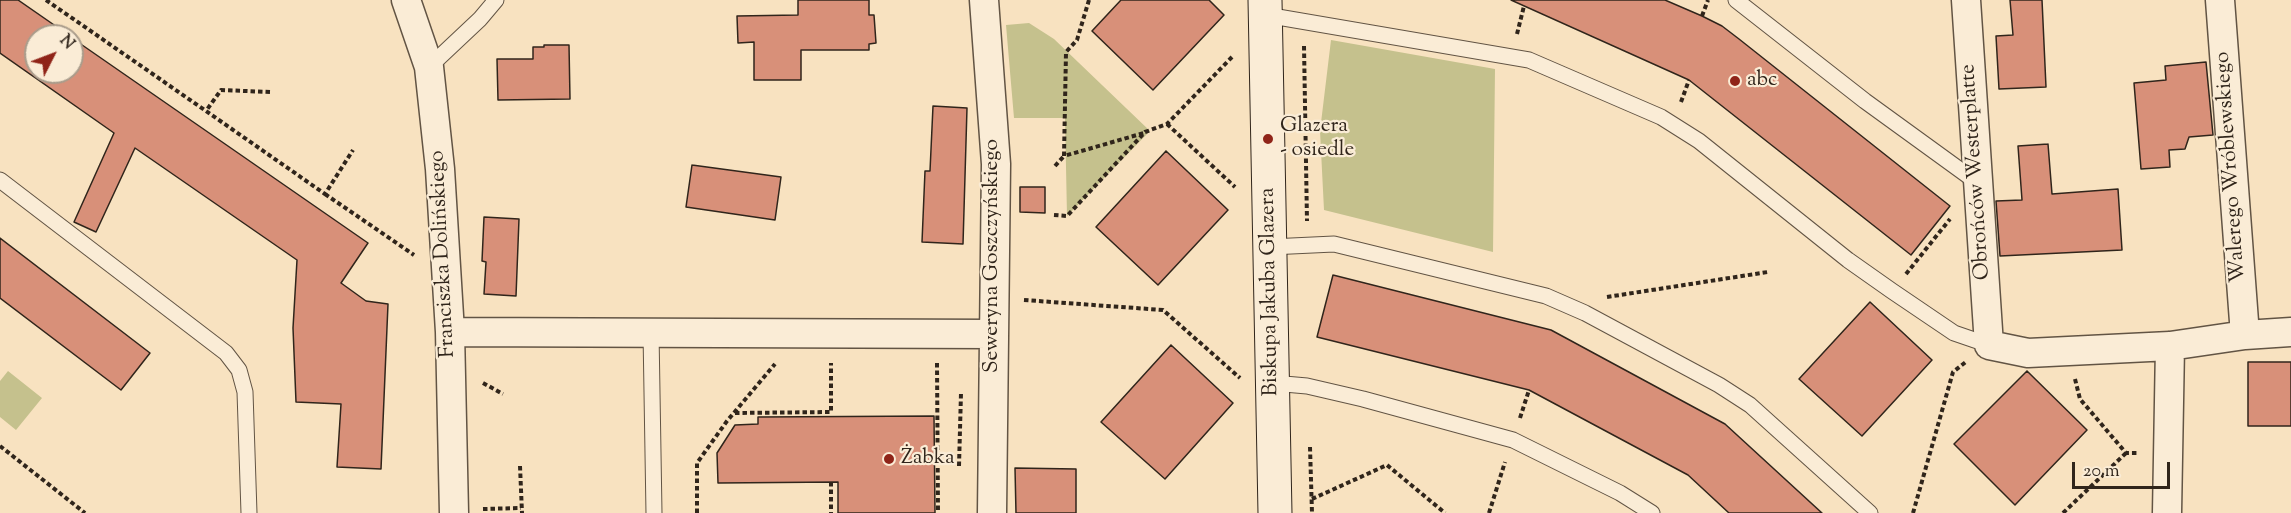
<!DOCTYPE html>
<meta charset="utf-8">
<style>
body{margin:0}
#map{position:relative;width:2291px;height:513px;overflow:hidden;background:#f8e2c0;font-family:"Sorts Mill Goudy",serif}
canvas{display:block}
.north{position:absolute;left:24px;top:24px;width:60px;height:60px;box-sizing:border-box;background:#faecd6;border:2px solid #a99c8b;border-radius:50%;rotate:48deg;font-size:16px;font-weight:700;line-height:24px;text-align:center;color:#30251b}
.north::after{content:'';display:block;margin:auto;width:21px;height:27px;background:#8f2418;clip-path:polygon(50% 0,100% 100%,50% 72%,0 100%)}
.scale{position:absolute;left:2072px;top:462px;width:98px;height:27px;box-sizing:border-box;border:3px solid #30251b;border-top:0;padding-left:8px;font-size:18px;line-height:21px;white-space:nowrap;color:#30251b;-webkit-text-stroke:4px #faecd6;paint-order:stroke}
</style>
<div id="map">
<canvas width="2291" height="513"></canvas>
<div class="north">N</div>
<div class="scale">20 m</div>
</div>
<script>
const g = document.querySelector('canvas').getContext('2d');
g.lineJoin = 'round';
function fill(path, color) { g.fillStyle = color; g.fill(path, 'evenodd'); }
const toPath = rows => new Path2D(rows.map(r => 'M' + r).join(''));
function strokePath(path, color, width, dash) { g.strokeStyle = color; g.lineWidth = width; g.lineCap = dash ? 'butt' : 'round'; g.setLineDash(dash || []); g.stroke(path); }
function label(font, color, halo, rows, align = 'center') {
  g.font = font + ' "Sorts Mill Goudy",serif'; g.lineWidth = 4.5; g.setLineDash([]); g.textBaseline = 'middle'; g.strokeStyle = halo; g.fillStyle = color; for (const [text, x, y, turn = 0] of rows) {
    g.save(); g.translate(x, y); g.rotate((+turn || 0) * Math.PI / 180); g.textAlign = isNaN(turn) ? turn : align; if (halo) g.strokeText(text, 0, 0); g.fillText(text, 0, 0); g.restore();
  }
}
const green = toPath([
 [1029,23,1054,39,1150,131,1067,216,1065,118,1014,118,1006,25],
 [1331,40,1495,69,1493,252,1324,210,1320,131],
 [8,371,42,398,16,430,0,417,0,381]
]);
const building = toPath([
 [0,0,18,0,70,36,36,36,36,72,72,72,72,38,368,243,341,283,366,301,388,304,381,469,337,467,341,404,296,402,293,328,297,260,135,148,96,232,74,222,114,133,0,53,0,0],
 [798,0,869,0,869,15,874,15,876,43,869,44,869,50,801,50,801,80,754,80,754,42,738,43,737,16,798,15,798,0],
 [1121,0,1209,0,1224,15,1153,90,1092,31,1121,0],
 [1511,0,1665,0,1702,16,1722,26,1739,39,1950,206,1911,255,1689,80,1511,0],
 [2010,0,2042,0,2046,87,1999,89,1996,36,2013,35,2010,0],
 [544,45,569,45,570,99,498,100,497,59,533,59,533,47,544,47,544,45],
 [2206,62,2213,135,2189,137,2185,149,2169,150,2170,167,2141,169,2134,83,2166,80,2165,66,2206,62],
 [933,106,967,108,963,244,922,242,925,171,930,171,933,106],
 [2048,144,2052,194,2118,189,2122,250,2000,256,1996,201,2022,200,2018,146,2048,144],
 [1166,151,1228,210,1158,285,1096,227,1166,151],
 [692,165,781,177,775,220,686,207,692,165],
 [1020,187,1045,187,1045,213,1020,212,1020,187],
 [484,217,519,219,516,296,484,294,486,262,482,261,484,217],
 [0,238,150,353,121,390,0,298,0,238],
 [1333,275,1551,330,1725,424,1822,513,1729,513,1688,475,1529,390,1317,337,1333,275],
 [1870,302,1932,360,1862,436,1799,379,1870,302],
 [1171,345,1233,403,1165,479,1101,422,1171,345],
 [2248,362,2291,362,2291,426,2248,426,2248,362],
 [2027,371,2087,430,2015,505,1954,444,2027,371],
 [934,416,935,513,838,513,838,482,718,483,717,453,735,425,758,424,758,417,934,416],
 [1015,468,1076,469,1076,513,1016,513,1015,468]
]);
const path = toPath([
 [46,0,206,111],
 [1089,0,1077,40,1066,52,1064,156,1144,133],
 [1702,16,1708,0],
 [1517,34,1524,6],
 [1304,46,1307,221],
 [270,92,221,90,206,111,325,194,353,150],
 [1681,102,1689,80],
 [1167,124,1235,187],
 [1055,166,1064,156],
 [325,194,414,255],
 [1054,215,1067,216,1145,132,1167,124,1232,57],
 [1906,274,1950,219],
 [1607,297,1768,272],
 [1024,300,1163,310,1240,378],
 [937,363,938,513],
 [2075,379,2080,399,2126,453,2139,453],
 [483,383,503,394],
 [735,413,831,412,831,363],
 [1520,418,1529,390],
 [0,446,85,513],
 [1310,447,1312,513],
 [520,466,522,513],
 [959,466,961,393],
 [831,482,831,513],
 [1312,499,1387,465,1445,513],
 [483,509,521,508],
 [697,513,697,463,727,421,775,364],
 [1489,513,1505,462],
 [1913,513,1953,372,1967,361],
 [2063,513,2126,453]
]);
const lane = toPath([
 [1736,0,1865,101,1978,183],
 [1266,15,1529,60,1661,117,1699,141,1848,260,1892,291,1954,333,1989,345],
 [429,67,480,19,496,0],
 [0,180,226,353,239,370,245,392,249,513],
 [1270,247,1334,244,1546,296,1585,313,1719,385,1750,405,1870,513],
 [651,332,654,513],
 [1273,383,1307,386,1363,399,1513,440,1620,493,1652,513]
]);
const street = toPath([
 [406,0,429,67,440,169,450,332,454,513],
 [984,0,996,164,992,513],
 [1966,0,1989,345,2028,353,2170,346,2245,335,2291,332],
 [2220,0,2245,335],
 [450,332,993,334],
 [2167,513,2170,346]
]);
const secondary = toPath([
 [1265,0,1275,513]
]);
const markers = [
 [1735,81,6,"#8f2418"],
 [1268,139,6,"#8f2418"],
 [889,459,6,"#8f2418"]
];
const poiNames = [
 ["abc",1747,81],
 ["Glazera",1280,127],
 ["- osiedle",1280,151],
 ["Żabka",901,459]
];
const streetNames = [
 ["Walerego Wróblewskiego",2232,167,-94],
 ["Obrońców Westerplatte",1977,172,-94],
 ["Franciszka Dolińskiego",444,254,-93],
 ["Seweryna Goszczyńskiego",993,256,-90],
 ["Biskupa Jakuba Glazera",1271,292,-91]
];
fill(green, '#c5c18d');
fill(building, '#d89079');
strokePath(building, '#30251b', 1.5);
strokePath(lane, '#625444', 17);
strokePath(street, '#625444', 31);
strokePath(secondary, '#30251b', 35);
strokePath(path, '#30251b', 4, [4.5, 3]);
strokePath(lane, '#faecd6', 15);
strokePath(street, '#faecd6', 28);
strokePath(secondary, '#faecd6', 33);
for (const [x, y, r, color] of markers) { const dot = new Path2D(); dot.arc(x, y, r, 0, 2 * Math.PI); g.fillStyle = color; g.fill(dot); strokePath(dot, '#faecd6', 2); }
label('21px', '#30251b', '#faecd6', poiNames, 'left');
label('21px', '#30251b', '#faecd6', streetNames);
</script>
